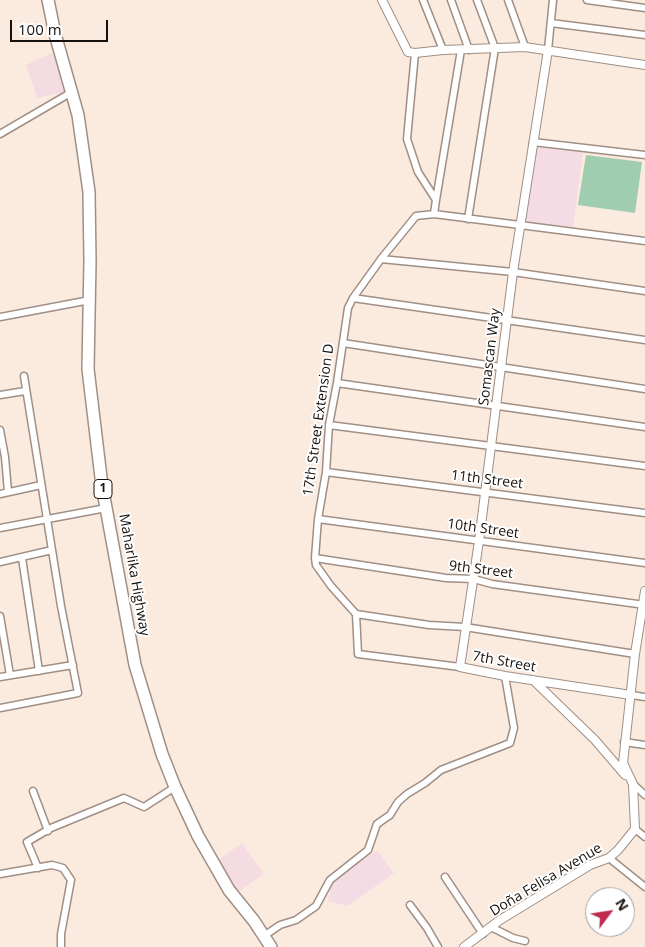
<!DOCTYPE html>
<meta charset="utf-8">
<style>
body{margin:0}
#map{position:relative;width:645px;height:947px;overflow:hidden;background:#fbeade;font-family:"Open Sans",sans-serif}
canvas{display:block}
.north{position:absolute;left:585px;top:887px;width:50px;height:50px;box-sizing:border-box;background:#fff;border:1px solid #a2a09e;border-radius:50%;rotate:59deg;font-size:14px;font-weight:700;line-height:20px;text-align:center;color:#17110d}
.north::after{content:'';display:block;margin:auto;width:18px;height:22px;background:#bd2c4f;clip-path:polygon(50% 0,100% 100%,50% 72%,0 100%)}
.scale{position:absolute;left:10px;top:20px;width:98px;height:22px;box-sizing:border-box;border:2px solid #17110d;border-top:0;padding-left:6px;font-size:15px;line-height:18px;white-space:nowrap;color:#17110d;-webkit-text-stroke:4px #fff;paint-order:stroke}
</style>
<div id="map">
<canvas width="645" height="947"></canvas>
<div class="north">N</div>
<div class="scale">100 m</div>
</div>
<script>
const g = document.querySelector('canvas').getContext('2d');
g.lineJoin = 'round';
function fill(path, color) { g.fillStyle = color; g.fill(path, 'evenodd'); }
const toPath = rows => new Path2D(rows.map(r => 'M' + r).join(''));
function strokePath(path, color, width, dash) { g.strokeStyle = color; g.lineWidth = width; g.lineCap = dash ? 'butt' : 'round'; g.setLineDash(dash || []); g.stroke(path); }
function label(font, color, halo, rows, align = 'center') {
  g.font = font + ' "Open Sans",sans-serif'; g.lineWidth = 4; g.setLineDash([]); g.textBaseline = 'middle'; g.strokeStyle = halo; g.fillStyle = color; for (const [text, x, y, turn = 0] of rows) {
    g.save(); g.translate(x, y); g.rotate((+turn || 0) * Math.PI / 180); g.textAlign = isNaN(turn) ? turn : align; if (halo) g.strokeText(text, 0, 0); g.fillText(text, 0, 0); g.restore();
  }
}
const commercial = toPath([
 [54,52,64,92,37,98,26,65],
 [242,843,264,874,237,893,215,862]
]);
const education = toPath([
 [537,146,583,151,573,229,529,224,525,219],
 [377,850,394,873,348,906,328,901,332,882]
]);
const green = toPath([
 [586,155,642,162,635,213,578,205]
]);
const minor = toPath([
 [423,0,443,50],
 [451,0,469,50],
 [508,0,525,47],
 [587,0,645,8],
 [551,23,645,35],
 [548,50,553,0],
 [415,53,407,139,418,172,436,200,434,214],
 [0,134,72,92],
 [533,142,645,155],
 [436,200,461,50],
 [468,219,495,48,477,0],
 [381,259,513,272,645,291],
 [353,298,645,340],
 [0,317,90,300],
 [343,343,645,389],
 [337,383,645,427],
 [0,395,25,391],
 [329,425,645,466],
 [0,430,5,457,8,492],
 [326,472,645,513],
 [0,494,41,485],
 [318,519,645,563],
 [0,528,106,508],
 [22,558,39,671],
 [315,558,446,578,474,579,492,584,645,605],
 [0,562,52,550],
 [356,614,429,625,465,627,635,654],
 [0,616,10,675],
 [460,667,358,654,356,614,331,586,316,565,315,558,318,519,326,472,329,425,337,383,348,308,353,298,381,259,416,216,434,214,645,241],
 [0,677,73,665],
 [631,695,645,697],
 [0,708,78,693,61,606,24,376],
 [624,742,645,745],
 [633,784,645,795],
 [33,791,48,831],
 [635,829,645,837],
 [609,858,645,887],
 [38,868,27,842,51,828,124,798,144,807,175,787],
 [0,874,52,865,63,868,71,880,61,934,61,947],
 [445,877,483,934],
 [410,905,427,928,438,947],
 [491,927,513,938,525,941],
 [264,936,280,925,296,920,316,906,330,880,368,850,377,824,390,815,398,802,407,794,425,783,441,770,510,743,514,728,505,676]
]);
const tertiary = toPath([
 [382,0,408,52,415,53,443,50,525,47,645,65],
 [548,50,513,272,479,541,460,667,505,676,631,695],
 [533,680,595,740,625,775],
 [464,947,500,920,590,865,609,858,618,850,635,829,633,784,623,763,635,654,645,591]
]);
const trunk = toPath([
 [48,0,55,34,78,115,89,192,90,261,88,369,102,486,135,665,162,754,175,787,198,836,229,890,254,921,271,947]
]);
const shields = [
 [103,489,18]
];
const shieldNames = [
 ["1",103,489]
];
const streetNames = [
 ["Somascan Way",490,357,-83],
 ["17th Street Extension D",319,420,-82],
 ["11th Street",487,480,7],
 ["10th Street",483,529,8],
 ["9th Street",481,570,7],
 ["Maharlika Highway",134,575,80],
 ["7th Street",504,662,10],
 ["Doña Felisa Avenue",546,880,-31]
];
fill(commercial, '#f5dce3');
fill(education, '#f5dce4');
fill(green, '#a0cdb0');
strokePath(minor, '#9f8f85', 9);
strokePath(tertiary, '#9f8f85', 10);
strokePath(trunk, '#9f8f85', 14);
strokePath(minor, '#fff', 6);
strokePath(tertiary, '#fff', 8);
strokePath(trunk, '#fff', 11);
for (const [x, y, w] of shields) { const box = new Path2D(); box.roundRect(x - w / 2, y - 9.5, w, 19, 4); g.fillStyle = '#fff'; g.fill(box); strokePath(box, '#17110d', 1); }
label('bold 12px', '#17110d', null, shieldNames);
label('14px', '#17110d', '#fff', streetNames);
</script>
